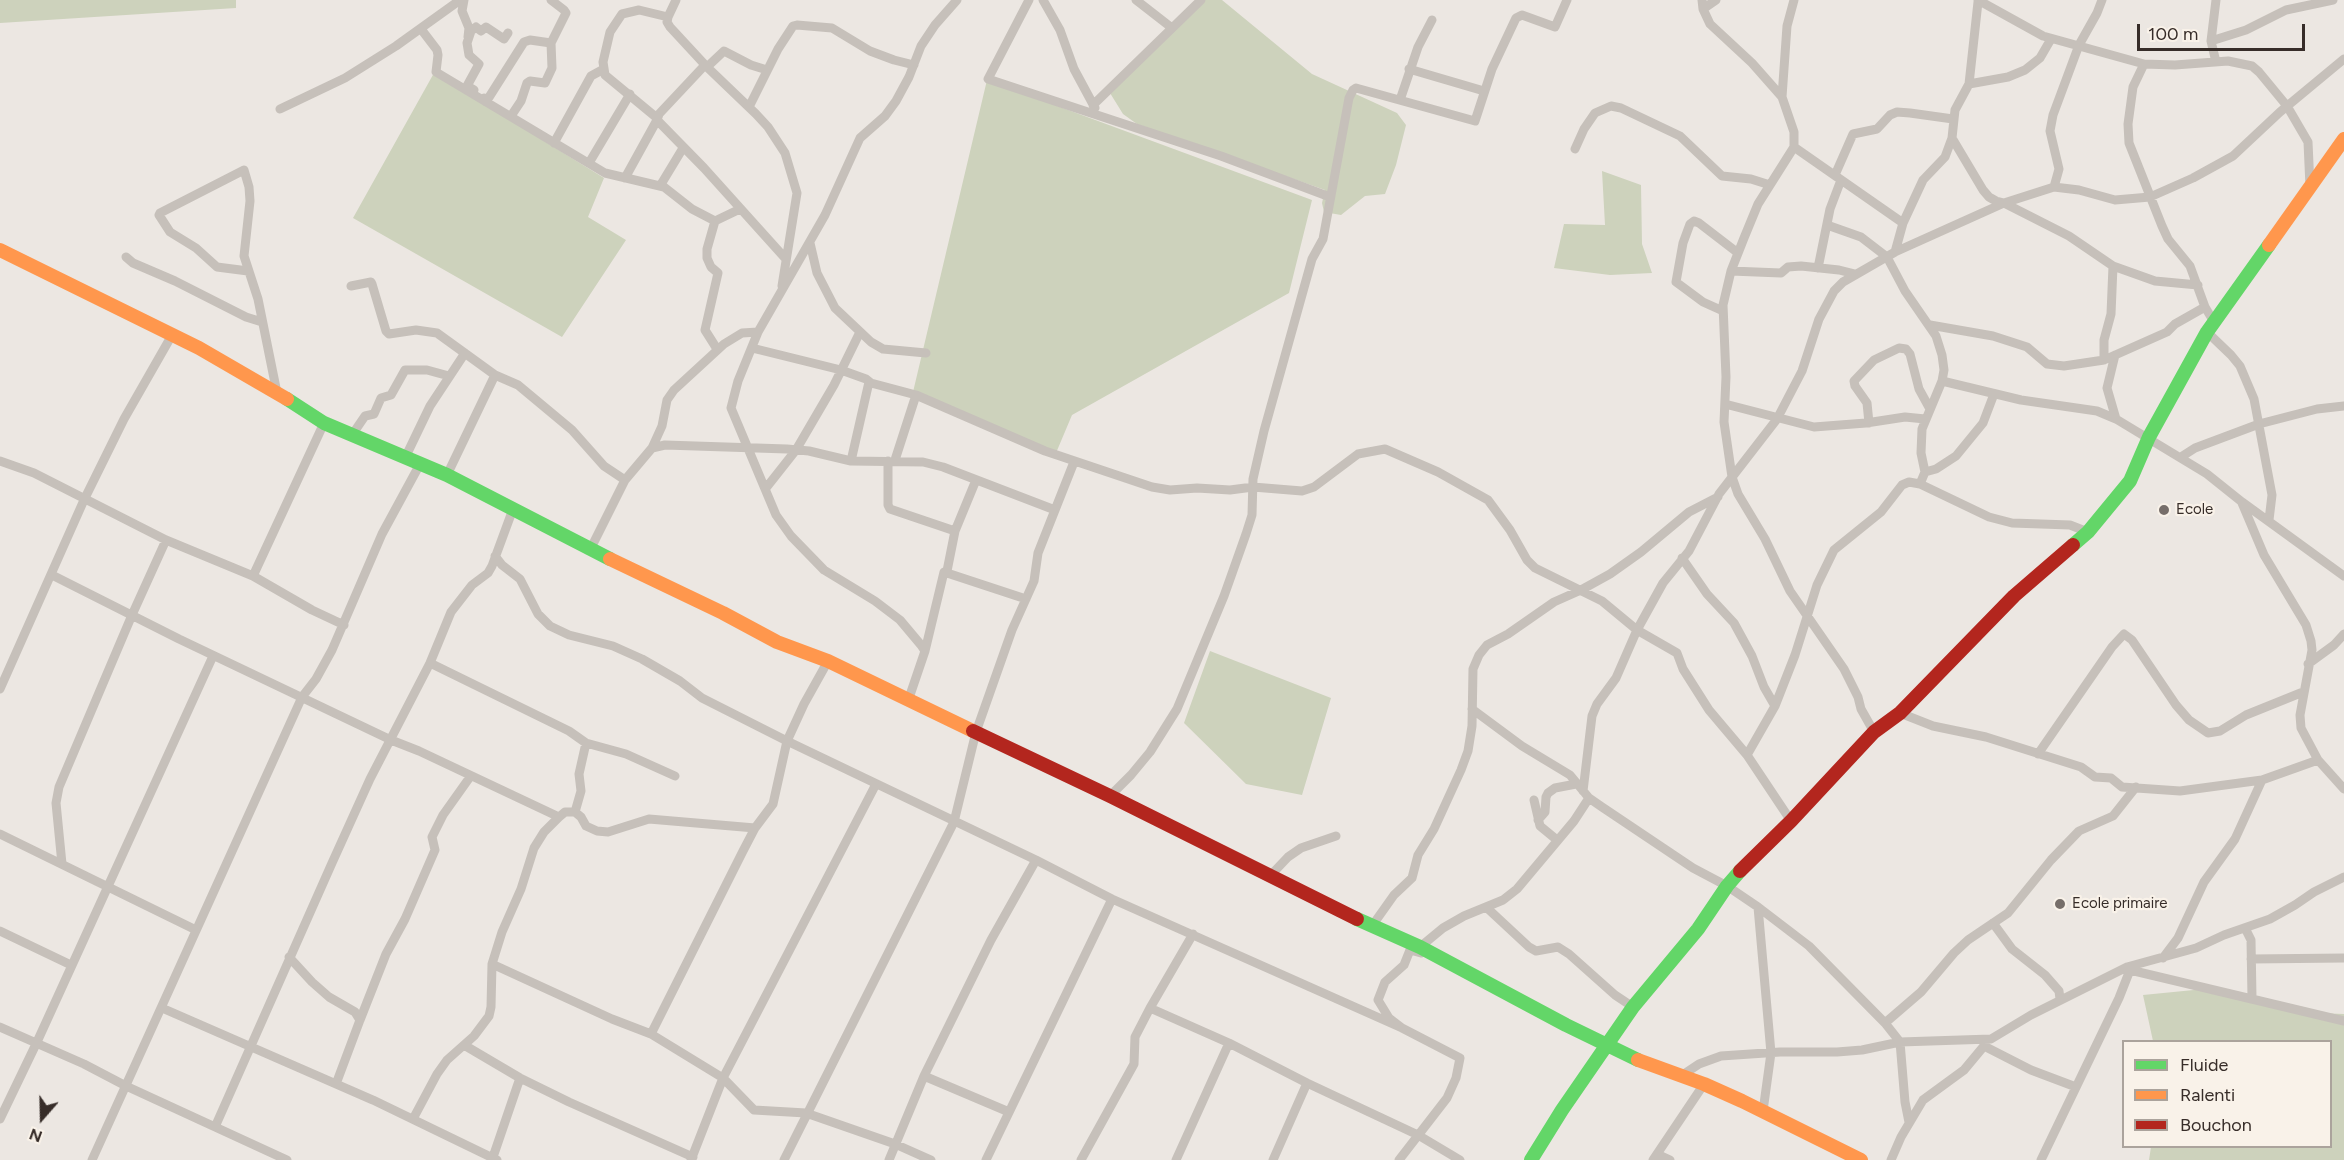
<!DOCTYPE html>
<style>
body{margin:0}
#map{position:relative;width:2344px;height:1160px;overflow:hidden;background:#ece7e2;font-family:Figtree,sans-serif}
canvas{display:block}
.legend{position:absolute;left:2122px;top:1040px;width:210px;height:108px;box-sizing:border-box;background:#f9f2e9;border:2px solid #aba39c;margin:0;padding:8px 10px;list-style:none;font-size:18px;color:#372d29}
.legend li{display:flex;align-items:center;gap:12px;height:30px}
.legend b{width:30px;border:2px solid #aba39c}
.north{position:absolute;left:12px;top:1088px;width:60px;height:60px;-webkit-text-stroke:4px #f9f2e9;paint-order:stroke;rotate:200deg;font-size:16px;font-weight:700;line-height:24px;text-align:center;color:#372d29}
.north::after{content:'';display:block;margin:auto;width:21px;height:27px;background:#372d29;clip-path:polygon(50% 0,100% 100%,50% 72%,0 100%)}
.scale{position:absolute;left:2137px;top:24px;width:168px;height:27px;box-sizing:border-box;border:3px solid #372d29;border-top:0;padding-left:8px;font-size:18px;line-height:21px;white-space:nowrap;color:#372d29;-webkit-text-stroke:4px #f9f2e9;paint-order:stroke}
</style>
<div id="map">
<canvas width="2344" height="1160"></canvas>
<ul class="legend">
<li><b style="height:8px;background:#63d668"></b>Fluide</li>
<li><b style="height:8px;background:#ff974d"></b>Ralenti</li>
<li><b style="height:8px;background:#b3261e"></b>Bouchon</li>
</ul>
<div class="north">N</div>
<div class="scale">100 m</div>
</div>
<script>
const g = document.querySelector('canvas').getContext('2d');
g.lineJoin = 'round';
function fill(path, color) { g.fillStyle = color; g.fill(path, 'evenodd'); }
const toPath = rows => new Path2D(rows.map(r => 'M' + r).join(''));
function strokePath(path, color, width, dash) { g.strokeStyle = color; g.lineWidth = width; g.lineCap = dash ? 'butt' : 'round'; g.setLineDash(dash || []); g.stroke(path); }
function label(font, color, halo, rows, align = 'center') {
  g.font = font + ' Figtree,sans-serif'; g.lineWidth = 4.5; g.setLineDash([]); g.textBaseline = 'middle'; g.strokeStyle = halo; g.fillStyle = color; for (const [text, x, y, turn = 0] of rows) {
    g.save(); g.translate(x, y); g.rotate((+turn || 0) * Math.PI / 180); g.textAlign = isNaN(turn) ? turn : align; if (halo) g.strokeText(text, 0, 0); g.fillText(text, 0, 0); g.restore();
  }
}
const green = toPath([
 [0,0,236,0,236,8,0,23],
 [1202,0,1222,0,1312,74,1397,113,1406,125,1396,165,1385,194,1365,196,1341,215,1324,212,1322,203,1325,190,1137,124,1123,114,1110,93],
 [434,73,604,178,588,217,626,240,562,337,353,218],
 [987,80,1312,200,1289,293,1072,415,1056,453,913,392],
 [1602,171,1641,185,1642,244,1652,273,1610,275,1554,268,1564,224,1605,225],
 [1210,651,1331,698,1302,795,1246,784,1184,723],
 [2214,988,2315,1013,2344,1014,2344,1160,2149,1160,2151,1147,2330,1146,2330,1042,2153,1041,2143,995]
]);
const street = toPath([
 [464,0,462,11,469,28,468,37],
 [676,0,668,17,667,22,670,27,707,67,756,114,768,127,785,153,797,193,782,286],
 [1029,0,988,79,1221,156,1330,197],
 [1043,0,1060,30,1074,69,1095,108],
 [1136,0,1172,28],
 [1702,0,1703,9,1710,24,1752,63,1782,97,1794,132,1794,147,1758,204,1744,238,1731,271,1723,305,1726,377,1724,422,1732,477,1738,494,1765,539,1790,591,1844,669,1858,697,1861,709,1874,732],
 [1978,0,2043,36,2144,64,2175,65,2228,61,2252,66,2259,72,2287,106,2308,142,2310,187],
 [2216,0,2211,41,2216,62],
 [1703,9,1716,0],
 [421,29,437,50,438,55,436,72,605,173,664,187,692,209,715,221,740,209],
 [2211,41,2246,30,2286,10,2333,0],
 [2144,64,2133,87,2128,124,2129,143,2162,226,2168,239,2190,266,2205,307,2214,322],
 [705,65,659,114,657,120,704,168,785,258],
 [707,67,724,51,751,65,767,70],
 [1409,69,1484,91],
 [1969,84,1978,2],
 [474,90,467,86,479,64,469,55,467,43,471,31,476,27,481,31,486,27,504,39,508,33],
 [1782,97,1787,26,1794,0],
 [484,98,486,102,524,42,530,40,551,43],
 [1400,100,1418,47,1432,20],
 [1093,105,1201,0],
 [749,107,778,49,793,26,797,25,832,28,870,51,894,60,914,65],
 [280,109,345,78,396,46,460,0],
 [511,116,521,101,527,83,530,81,545,83,552,68,551,43,566,13,564,10,551,0],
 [657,118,605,75,603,62,610,32,622,14,639,10,668,17],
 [1952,138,1983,190,1989,197,1996,201,2004,203,2054,187,2079,190,2115,200,2150,197,2193,178,2233,156,2280,112,2344,59],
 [554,143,591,76,602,70],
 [1794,147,1903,223],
 [1575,149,1584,129,1595,113,1611,106,1621,108,1680,136,1722,176,1751,179,1770,185],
 [589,163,630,94],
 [1835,175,1853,134,1877,129,1890,115,1897,112,1910,113,1953,119],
 [625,178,657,120],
 [660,186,683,148],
 [2054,187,2059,169,2050,131,2053,115,2079,45,2097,13,2102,0],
 [715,221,707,249,707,258,711,267,718,273,705,330,717,349],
 [810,243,817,273,835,308,871,342,883,349,926,353],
 [1895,252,1903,223,1923,180,1945,157,1952,138,1955,110,1969,84,2008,77,2025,70,2040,58,2051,39],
 [126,257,133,263,175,281,246,317,262,322],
 [1818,268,1830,209,1841,180],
 [248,271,217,267,196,248,170,232,159,215,160,213,244,170,249,187,250,201,244,256,258,299,277,393],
 [1731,271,1781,273,1788,267,1801,266,1839,270,1855,274],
 [351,286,371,282,372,284,386,331,389,334,416,330,437,333,495,375,518,385,572,430,604,466,625,480],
 [1723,311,1703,302,1676,282,1683,243,1690,224,1694,221,1699,223,1738,253],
 [1930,325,1993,336,2027,347,2047,364,2064,366,2104,360,2167,332,2175,324,2205,307],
 [2207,332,2231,355,2240,366,2254,399,2272,495,2269,520],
 [752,348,841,370,866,379,871,383,916,395,1045,451,1152,487,1170,490,1197,488,1230,490,1253,487,1302,491,1314,487,1358,454,1385,449,1438,472,1488,500,1510,530,1527,560,1535,568,1602,601,1637,630,1677,653,1683,669,1709,710,1747,755,1791,821],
 [2115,355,2107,388,2116,419],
 [2104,360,2104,340,2111,314,2113,266],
 [1942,381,2021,400,2097,411,2116,419,2207,474,2242,502,2344,576],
 [1725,404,1814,427,1866,423,1905,417,1925,419],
 [1869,423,1867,403,1855,386,1854,381,1874,360,1899,348,1906,349,1910,354,1919,389,1930,409],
 [352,435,365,416,374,414,381,398,391,395,405,370,427,370,449,376],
 [652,448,662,426,667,400,674,390,724,344,742,333,758,332],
 [2181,457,2195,448,2259,424,2317,409,2344,406],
 [405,458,430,406,465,353],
 [895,460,916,395],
 [0,461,34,473,166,540,253,576,312,610,344,625],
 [851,461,869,382],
 [888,461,888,505,890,509,955,531],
 [1925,472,1936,469,1956,456,1983,423,1994,394],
 [447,475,495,375],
 [1920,484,1989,517,2012,523,2070,525,2088,532],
 [766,488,796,450,834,385,860,332],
 [2242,503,2264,555,2306,625,2311,641,2312,650,2300,715,2301,728,2318,760,2344,789],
 [590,550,625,480,652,448,665,445,787,449,809,451,851,461,923,462,943,467,1055,510],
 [495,556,502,565,520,579,538,614,550,626,569,635,613,646,642,659,680,681,702,698,787,741,1036,860,1112,899,1402,1028],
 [1682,558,1707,594,1734,623,1752,656,1764,687,1775,706],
 [947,571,955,531,976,480],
 [52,575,179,639,391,740,419,751,559,817,565,812,575,812,581,817,586,826,597,831,608,832,649,819,755,828],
 [253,576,324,423],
 [925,651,944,572,1026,599],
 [430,663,569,731,586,743,626,754,675,776],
 [2308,664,2334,645,2344,634],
 [0,689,84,500,124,419,172,335],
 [908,701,925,651,921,645,900,620,875,601,824,570,791,536,776,515,731,408,738,381,758,332,825,215,860,138,885,116,896,101,909,77,921,46,935,25,957,0],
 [1472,709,1522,746,1570,775,1589,798,1602,807,1693,868,1727,886,1758,907,1809,946,1885,1023,1900,1042,1905,1102,1909,1122],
 [1900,713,1933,726,1986,737,2081,767,2095,777,2111,778,2122,787,2180,791,2262,780,2318,760],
 [2038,754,2112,647,2124,634,2132,640,2176,705,2189,720,2208,733,2220,731,2246,715,2303,692],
 [1747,755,1775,706,1795,655,1817,585,1834,550,1881,512,1902,485,1909,482,1920,484,1925,472,1921,453,1922,429,1942,381,1944,370,1942,355,1936,336,1905,291,1887,257,1861,237,1827,225],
 [1583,791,1592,716,1597,704,1616,678,1637,630,1663,583,1689,551,1719,494,1777,419,1802,371,1819,319,1834,291,1843,282,1895,252,2004,203,2069,236,2113,266,2155,281,2198,285],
 [1110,796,1131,775,1150,752,1177,709,1224,596,1246,534,1252,515,1253,479,1264,431,1312,259,1323,239,1349,98,1353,90,1356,88,1475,121,1492,69,1516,18,1522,15,1555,27,1567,0],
 [1534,800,1540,826,1557,840],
 [575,812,581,791,579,774,586,743],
 [1538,820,1545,812,1546,797,1548,793,1555,788,1576,784],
 [0,834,196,930],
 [62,864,56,803,59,787,132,615,166,540],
 [1270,876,1288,857,1301,848,1336,836],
 [1486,907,1529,947,1536,951,1558,947,1569,954,1615,995,1633,1007],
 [1758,907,1771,1053,1763,1111],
 [1993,923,2012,949,2045,975,2059,991,2060,999],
 [1372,926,1394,895,1412,878,1418,855,1434,829,1461,770,1468,751,1472,726,1473,669,1479,655,1487,645,1508,634,1554,602,1581,590,1610,574,1641,552,1689,512,1718,497],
 [2245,928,2251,940,2252,998],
 [0,931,71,965],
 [1420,947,1443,928,1464,916,1503,900,1517,889,1574,821,1589,798],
 [289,957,312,982,329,997,355,1012,360,1020,336,1084],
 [2163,958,2178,938,2204,882,2235,839,2262,780],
 [2251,959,2344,958],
 [492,964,612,1019,651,1034,723,1078,754,1110,806,1113,895,1144,931,1160],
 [2127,967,2130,970,2344,1021],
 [162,1008,373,1100,497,1160],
 [1150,1008,1229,1043,1307,1083,1418,1135,1460,1160],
 [360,1020,386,954,405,919,435,850,432,837,443,815,470,777],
 [1885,1023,1921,992,1954,953,1968,940,2008,913,2051,860,2079,831,2113,816,2136,787],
 [0,1027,84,1064,126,1086,287,1160],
 [651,1034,743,851,755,828,773,804,787,741,804,704,828,661],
 [464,1045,520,1078,569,1102,693,1157],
 [924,1076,1009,1112],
 [1681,1076,1699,1064,1721,1056,1780,1052,1837,1052,1862,1050,1900,1042,1991,1039,2031,1015,2127,967,2196,948,2224,935,2270,919,2295,905,2314,892,2344,877],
 [0,1119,37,1042,213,656],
 [413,1119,437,1074,447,1060,474,1036,489,1016,491,1007,492,964,502,932,521,889,534,848,544,832,559,817],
 [215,1127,332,863,370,779,430,663,451,612,472,585,488,573,492,566,513,509],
 [1657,1154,1670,1160],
 [92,1160,302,697,316,679,332,650,382,534,420,464],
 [492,1160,520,1078],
 [691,1160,723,1078,876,784],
 [784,1160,954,822,976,732,1012,630,1034,581,1038,553,1074,462],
 [889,1160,924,1076,991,940,1036,860],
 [986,1160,1112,899],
 [1081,1160,1134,1064,1135,1037,1150,1008,1193,934],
 [1176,1160,1229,1043],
 [1273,1160,1307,1083],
 [1399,1160,1447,1098,1456,1078,1460,1058,1402,1028,1389,1018,1378,1000,1385,982,1404,965,1410,950,1421,953],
 [1653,1160,1704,1084],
 [1891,1160,1901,1137,1923,1100,1964,1070,1984,1046,2031,1070,2076,1087],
 [2041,1160,2119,998,2130,970]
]);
const fast = toPath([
 [287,399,324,423,447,475,610,559],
 [2073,545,2088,532,2130,481,2149,437,2207,332,2269,245],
 [1357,919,1420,947,1566,1025,1638,1060],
 [1531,1160,1562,1110,1633,1007,1698,929,1727,886,1740,871]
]);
const slow = toPath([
 [2269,245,2344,139],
 [0,250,199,348,287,399],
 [610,559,723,613,777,642,828,661,973,731],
 [1638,1060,1704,1084,1742,1101,1861,1160]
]);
const jam = toPath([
 [973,731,1110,796,1357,919],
 [1740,871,1791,821,1874,732,1900,713,2014,596,2073,545]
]);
const markers = [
 [2164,510,6,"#766e6a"],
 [2060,904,6,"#766e6a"]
];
const poiNames = [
 ["Ecole",2176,510],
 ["Ecole primaire",2072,904]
];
fill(green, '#cdd2bc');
strokePath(street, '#c6c0ba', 9);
strokePath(fast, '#63d668', 14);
strokePath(slow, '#ff974d', 14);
strokePath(jam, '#b3261e', 14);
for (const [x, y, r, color] of markers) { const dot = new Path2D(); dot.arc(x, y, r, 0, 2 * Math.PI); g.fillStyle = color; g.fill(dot); strokePath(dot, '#f9f2e9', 2); }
label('15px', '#372d29', '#f9f2e9', poiNames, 'left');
</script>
